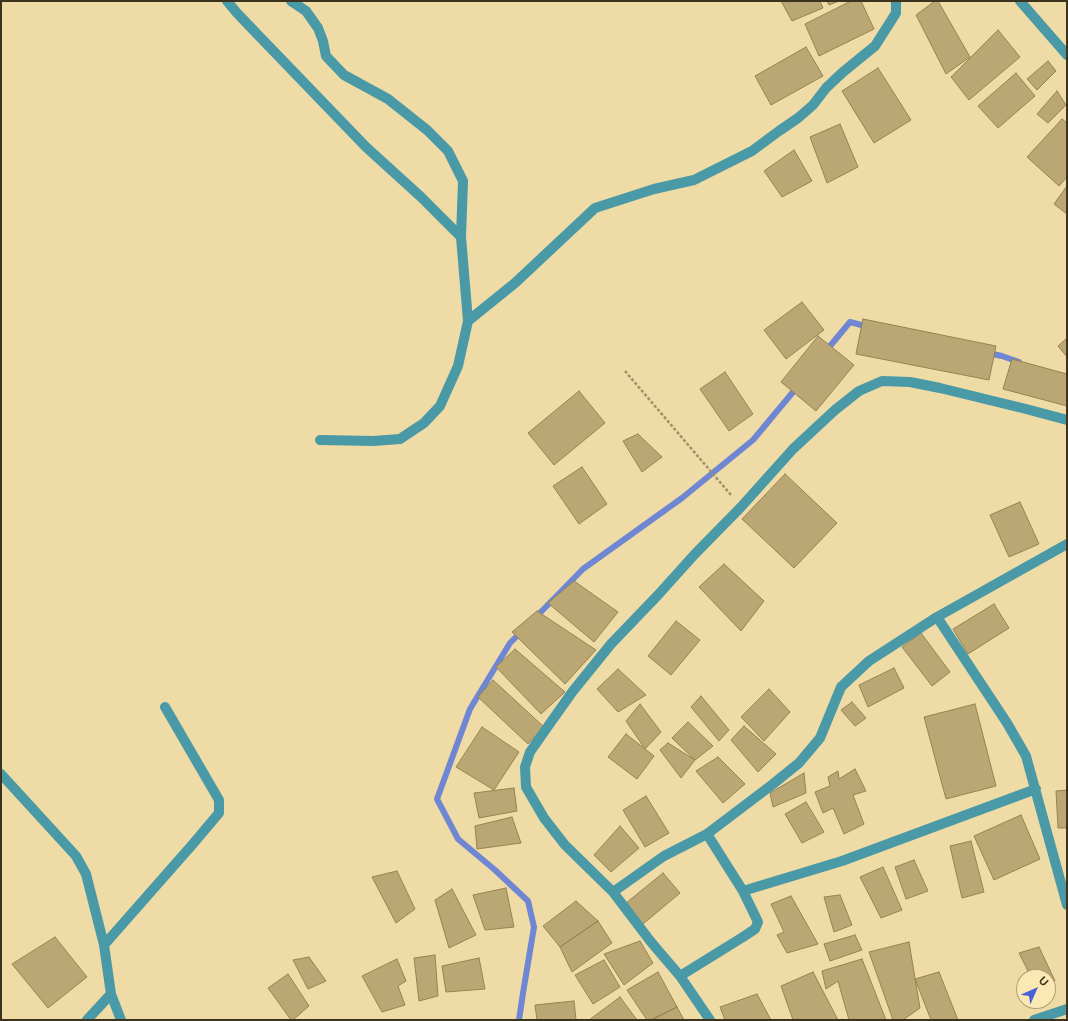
<!DOCTYPE html>
<style>
body{margin:0}
#map{position:relative;width:1068px;height:1021px;overflow:hidden;background:#efdba5;font-family:Inter,sans-serif}
canvas{display:block}
.frame{position:absolute;inset:0;border:2px solid #3b331d;pointer-events:none}
.north{position:absolute;left:1016px;top:969px;width:40px;height:40px;box-sizing:border-box;background:#fce8b2;border:1px solid #afa076;border-radius:50%;rotate:45deg;font-size:11px;font-weight:700;line-height:16px;text-align:center;color:#3b331d}
.north::after{content:'';display:block;margin:auto;width:14px;height:18px;background:#4962d6;clip-path:polygon(50% 0,100% 100%,50% 72%,0 100%)}
</style>
<div id="map">
<canvas width="1068" height="1021"></canvas>
<div class="frame"></div>
<div class="north">U</div>
</div>
<script>
const g = document.querySelector('canvas').getContext('2d');
g.lineJoin = 'round';
const toPath = rows => new Path2D(rows.map(r => 'M' + r).join(''));
function strokePath(path, color, width, dash) { g.strokeStyle = color; g.lineWidth = width; g.lineCap = dash ? 'butt' : 'round'; g.setLineDash(dash || []); g.stroke(path); }
function fill(path, color) { g.fillStyle = color; g.fill(path, 'evenodd'); }
const stream = toPath([
 [825,352,850,322,869,327],
 [988,353,1002,356,1019,362],
 [535,618,583,569,682,498,753,440,798,386],
 [519,1020,523,993,534,927,528,901,495,870,458,839,437,799,470,709,510,643,521,632]
]);
const building = toPath([
 [781,1,820,1,823,8,792,21,781,1],
 [827,1,839,1,829,5,827,1],
 [851,1,861,1,874,29,819,56,805,24,851,1],
 [935,1,938,1,970,57,946,74,916,15,935,1],
 [998,30,1020,57,969,100,951,77,998,30],
 [806,47,823,76,771,105,755,76,806,47],
 [1048,61,1056,71,1037,90,1027,79,1048,61],
 [878,68,911,120,874,143,842,91,878,68],
 [1016,73,1035,96,998,128,978,106,1016,73],
 [1057,91,1066,105,1048,123,1037,114,1057,91],
 [1062,119,1067,123,1067,177,1059,186,1027,157,1062,119],
 [840,124,858,167,827,183,810,137,840,124],
 [794,150,812,181,782,197,764,171,794,150],
 [1067,186,1067,214,1054,204,1067,186],
 [802,302,824,330,786,359,764,330,802,302],
 [863,319,996,346,989,380,856,354,863,319],
 [818,336,854,365,816,411,781,382,818,336],
 [1067,338,1067,357,1058,346,1067,338],
 [1012,359,1067,374,1067,406,1003,389,1012,359],
 [725,372,753,414,729,431,700,389,725,372],
 [579,391,605,423,554,465,528,433,579,391],
 [638,434,662,457,642,472,623,441,638,434],
 [582,467,607,504,579,524,553,486,582,467],
 [785,474,837,523,794,568,742,519,785,474],
 [1020,502,1039,544,1009,557,990,515,1020,502],
 [724,564,764,601,741,631,699,587,724,564],
 [574,581,618,612,594,642,548,603,574,581],
 [994,604,1009,628,968,654,953,629,994,604],
 [537,611,596,650,565,684,512,632,537,611],
 [676,621,700,640,671,675,648,656,676,621],
 [921,633,950,672,932,686,902,647,921,633],
 [515,649,565,692,541,714,496,667,515,649],
 [894,668,904,688,868,707,859,685,894,668],
 [618,669,646,695,618,712,597,689,618,669],
 [493,680,544,727,528,744,478,697,493,680],
 [769,689,790,712,764,741,741,717,769,689],
 [701,696,729,730,719,741,691,707,701,696],
 [852,702,866,718,855,726,841,710,852,702],
 [640,704,661,732,645,749,626,721,640,704],
 [975,704,996,786,946,799,924,717,975,704],
 [688,722,713,746,695,760,672,738,688,722],
 [744,726,776,754,758,772,731,740,744,726],
 [482,727,519,752,494,790,456,767,482,727],
 [626,734,654,756,637,779,608,757,626,734],
 [668,743,695,760,681,778,660,750,668,743],
 [718,757,745,784,723,803,696,771,718,757],
 [855,769,866,791,853,795,864,824,844,834,833,808,823,813,815,792,830,786,828,777,838,771,839,779,855,769],
 [804,773,806,793,773,807,770,793,804,773],
 [514,788,517,811,479,818,474,793,514,788],
 [1067,790,1067,828,1058,828,1056,791,1067,790],
 [646,796,669,833,645,847,623,810,646,796],
 [806,802,824,832,802,843,785,814,806,802],
 [1021,815,1040,859,994,880,974,836,1021,815],
 [512,817,521,843,477,849,475,826,512,817],
 [620,826,639,848,611,872,594,855,620,826],
 [971,841,984,892,962,898,950,846,971,841],
 [914,860,928,891,906,899,895,867,914,860],
 [883,867,902,910,881,918,860,877,883,867],
 [397,871,415,909,396,923,372,877,397,871],
 [663,873,680,893,643,924,626,903,663,873],
 [506,888,514,927,485,930,473,895,506,888],
 [452,889,476,935,449,948,435,900,452,889],
 [840,895,852,925,834,932,824,897,840,895],
 [791,896,818,944,787,953,777,935,784,932,771,904,791,896],
 [576,901,598,921,560,947,543,926,576,901],
 [598,921,612,943,572,972,560,947,598,921],
 [855,935,862,950,830,961,824,944,855,935],
 [55,937,87,977,48,1008,12,964,55,937],
 [640,941,653,963,624,985,604,954,640,941],
 [909,942,920,1008,903,1020,893,1020,869,952,909,942],
 [1039,947,1055,981,1048,984,1048,977,1031,977,1019,953,1039,947],
 [435,955,438,996,419,1001,414,958,435,955],
 [309,957,326,981,308,989,293,960,309,957],
 [479,958,485,989,446,992,442,966,479,958],
 [397,959,406,981,398,986,405,1005,382,1012,362,976,397,959],
 [862,959,886,1020,849,1020,838,981,826,989,822,971,862,959],
 [604,960,620,987,593,1004,575,975,604,960],
 [658,972,677,1007,651,1020,647,1020,627,990,658,972],
 [813,972,838,1020,793,1020,781,986,813,972],
 [939,972,958,1020,931,1020,915,979,939,972],
 [288,974,309,1006,293,1020,291,1020,268,988,288,974],
 [757,994,771,1020,725,1020,720,1007,757,994],
 [620,997,637,1020,589,1020,620,997],
 [574,1001,576,1020,537,1020,535,1005,574,1001],
 [677,1007,684,1020,651,1020,677,1007]
]);
const path = toPath([
 [625,371,731,495]
]);
const minor = toPath([
 [227,1,237,13,259,36,366,147,421,197,461,237,468,321,515,283,595,208,654,189,694,180,752,151,779,131,798,118,813,105,826,88,843,72,875,46,896,13,896,1],
 [291,1,306,11,318,28,323,41,326,56,344,75,388,99,427,130,448,151,463,181,461,237],
 [1020,1,1067,55],
 [320,440,373,441,400,439,424,423,440,406,458,366,468,321],
 [937,617,1007,723,1026,756,1067,905],
 [1,774,76,856,86,874,104,945,111,994,121,1020],
 [743,891,842,861,1036,789],
 [613,892,664,856,707,834,773,784,799,763,820,738,841,687,869,661,937,617,1067,544],
 [104,945,192,845,219,813,219,800,165,707],
 [680,976,743,937,755,929,758,922,743,891,707,834],
 [87,1020,111,994],
 [710,1020,680,976,651,942,613,892,565,845,544,818,526,787,525,767,530,752,551,722,573,691,611,644,658,595,694,555,741,507,793,449,835,410,859,391,882,381,910,382,940,388,1026,409,1067,420],
 [1034,1020,1067,1009]
]);
strokePath(stream, '#6f86d3', 6);
fill(building, '#baa773');
strokePath(building, '#968350', 1);
strokePath(path, '#9f9069', 2.5, [3, 2]);
strokePath(minor, '#4999a7', 10);
</script>
